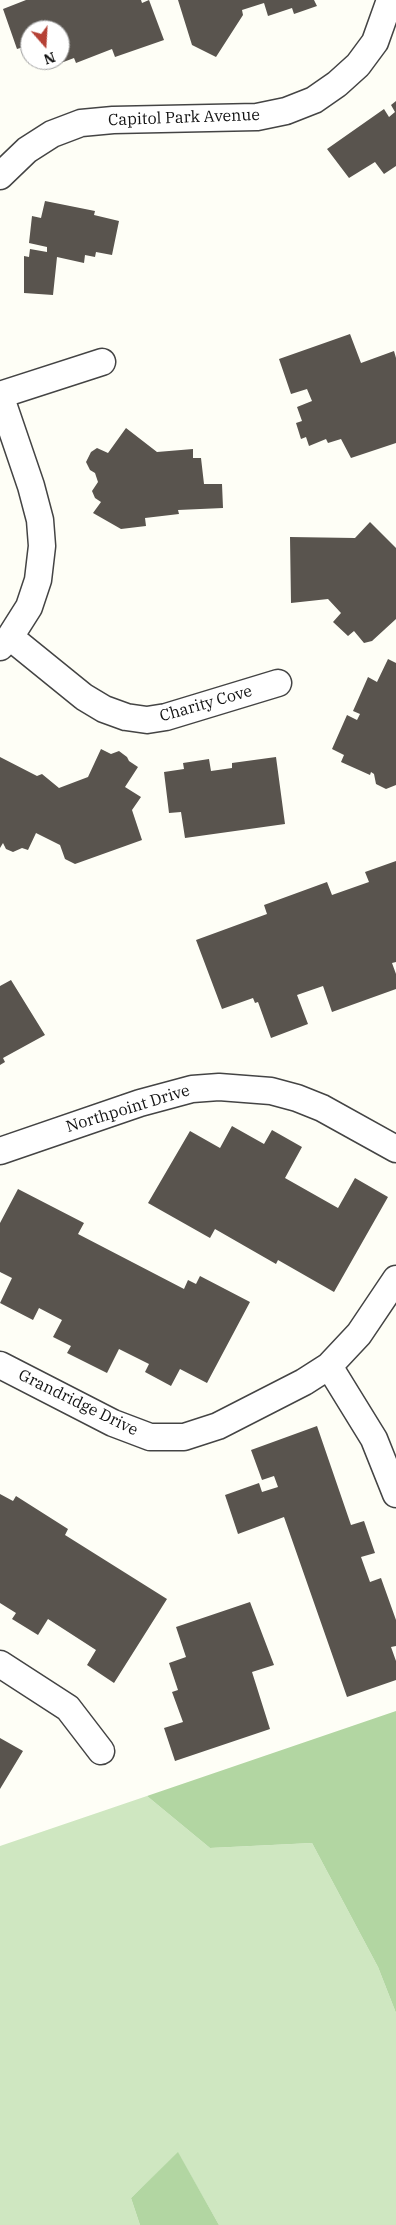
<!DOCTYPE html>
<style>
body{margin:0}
#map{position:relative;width:396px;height:2225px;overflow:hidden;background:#fefef6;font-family:"IBM Plex Serif",serif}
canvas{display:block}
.north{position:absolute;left:20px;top:20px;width:50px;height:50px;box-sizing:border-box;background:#fff;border:1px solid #a0a0a0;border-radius:50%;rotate:161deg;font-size:14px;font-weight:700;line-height:20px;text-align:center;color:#111}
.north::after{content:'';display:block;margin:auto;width:18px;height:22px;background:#b54135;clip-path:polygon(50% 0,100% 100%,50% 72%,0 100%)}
</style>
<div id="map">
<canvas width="396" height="2225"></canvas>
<div class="north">N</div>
</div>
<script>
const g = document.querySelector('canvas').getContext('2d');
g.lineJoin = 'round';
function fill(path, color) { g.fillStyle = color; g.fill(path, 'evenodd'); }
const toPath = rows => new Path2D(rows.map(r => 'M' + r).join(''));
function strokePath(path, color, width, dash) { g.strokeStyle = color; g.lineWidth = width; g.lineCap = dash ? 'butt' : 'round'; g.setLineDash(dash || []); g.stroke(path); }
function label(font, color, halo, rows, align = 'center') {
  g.font = font + ' "IBM Plex Serif",serif'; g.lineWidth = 5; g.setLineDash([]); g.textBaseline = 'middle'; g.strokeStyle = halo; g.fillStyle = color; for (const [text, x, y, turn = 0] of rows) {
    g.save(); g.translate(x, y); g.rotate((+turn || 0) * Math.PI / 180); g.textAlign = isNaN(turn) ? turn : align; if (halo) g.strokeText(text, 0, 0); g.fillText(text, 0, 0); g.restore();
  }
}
const green = toPath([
 [147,1796,210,1848,312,1843,378,1967,396,2013,396,2225,219,2225,178,2153,131,2198,140,2225,0,2225,0,1846]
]);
const forest = toPath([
 [396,1711,396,2013,378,1967,312,1843,210,1848,147,1796],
 [178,2152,219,2225,140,2225,131,2198]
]);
const building = toPath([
 [26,0,141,0,142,3,149,0,164,40,115,57,112,49,76,63,74,58,53,66,51,60,60,60,60,30,30,30,30,45,17,49,3,9],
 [178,0,314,0,317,6,294,14,292,8,268,16,264,3,242,10,243,15,216,57,192,45],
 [396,101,396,166,384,174,375,162,349,178,327,149,384,109,389,117,395,112,391,105],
 [45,201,95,211,94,215,119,221,112,255,96,252,95,257,85,255,84,263,57,257,53,295,24,293,24,256,29,257,30,249,47,252,47,247,29,243,32,216,41,218],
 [350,334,361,363,394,351,396,358,396,443,351,458,341,439,328,443,326,439,309,446,306,437,301,439,296,423,302,421,297,407,312,401,307,389,291,394,279,359],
 [126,428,157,452,193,449,193,458,201,458,204,484,222,484,223,508,178,510,179,514,145,518,146,526,121,529,93,513,101,502,95,498,92,491,98,482,95,473,90,470,86,462,91,452,97,448,108,453],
 [370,522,396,548,396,619,372,641,364,643,354,631,348,636,333,622,341,613,328,599,291,603,290,537,355,538],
 [388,659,396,663,396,785,386,789,376,784,374,774,371,772,370,775,341,762,344,755,332,749,347,715,357,720,360,714,353,711,368,677,377,682],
 [101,749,111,754,119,751,127,757,129,761,138,767,125,787,141,797,132,810,142,840,75,864,65,859,60,845,36,833,28,850,22,848,13,852,6,849,3,843,0,848,0,757,37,776,42,774,59,788,88,777],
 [276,757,285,824,185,838,181,812,169,813,164,772,184,769,183,763,209,759,211,771,232,768,232,763],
 [396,861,396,962,392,963,396,974,396,989,332,1012,323,986,297,995,308,1024,271,1038,258,1002,255,1003,253,998,222,1009,196,940,267,914,264,905,327,882,332,895,369,882,365,872],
 [11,980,45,1035,3,1058,5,1062,0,1065,0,986],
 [232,1126,264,1144,272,1130,302,1147,285,1178,338,1208,355,1178,388,1197,334,1292,278,1260,276,1264,215,1229,210,1238,148,1203,190,1131,220,1148],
 [18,1189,84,1223,78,1234,184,1289,188,1280,196,1284,200,1276,250,1302,207,1383,180,1369,171,1386,145,1372,149,1364,119,1349,107,1373,67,1353,71,1346,53,1337,62,1320,39,1308,33,1320,0,1303,12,1278,0,1272,0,1223],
 [317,1426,351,1525,364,1521,375,1553,361,1557,370,1582,381,1578,396,1620,396,1646,391,1647,396,1661,396,1680,347,1697,284,1517,238,1534,225,1495,259,1483,262,1492,278,1487,274,1476,262,1480,251,1450],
 [0,1494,13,1501,16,1496,68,1529,65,1535,167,1599,114,1683,87,1665,96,1650,48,1619,38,1635,12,1619,16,1613,0,1603],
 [250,1602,274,1665,252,1672,270,1729,175,1761,164,1728,183,1722,172,1692,178,1690,169,1663,186,1657,176,1627],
 [0,1738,23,1751,0,1789]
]);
const street = toPath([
 [0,176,27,150,52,134,81,123,113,120,257,117,286,111,314,100,337,84,358,65,375,42,390,0],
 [0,395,31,486,40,520,42,546,38,580,29,607,10,637,0,647],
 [0,395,102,362],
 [10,637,84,697,104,709,126,717,147,720,166,717,278,683],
 [0,1151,140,1103,192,1089,219,1087,271,1091,297,1098,322,1108,396,1149],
 [0,1365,113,1423,150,1437,184,1437,218,1426,304,1382,329,1366,359,1334,396,1279],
 [329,1366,374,1439,396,1494],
 [0,1664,68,1708,101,1751]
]);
const streetNames = [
 ["Capitol Park Avenue",184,118,-2],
 ["Charity Cove",206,704,-16],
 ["Northpoint Drive",128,1109,-17],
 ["Grandridge Drive",78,1403,26]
];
fill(green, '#cfe7c1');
fill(forest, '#b2d6a2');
fill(building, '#59544e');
strokePath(street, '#444', 29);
strokePath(street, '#fff', 26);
label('16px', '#111', '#fff', streetNames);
</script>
